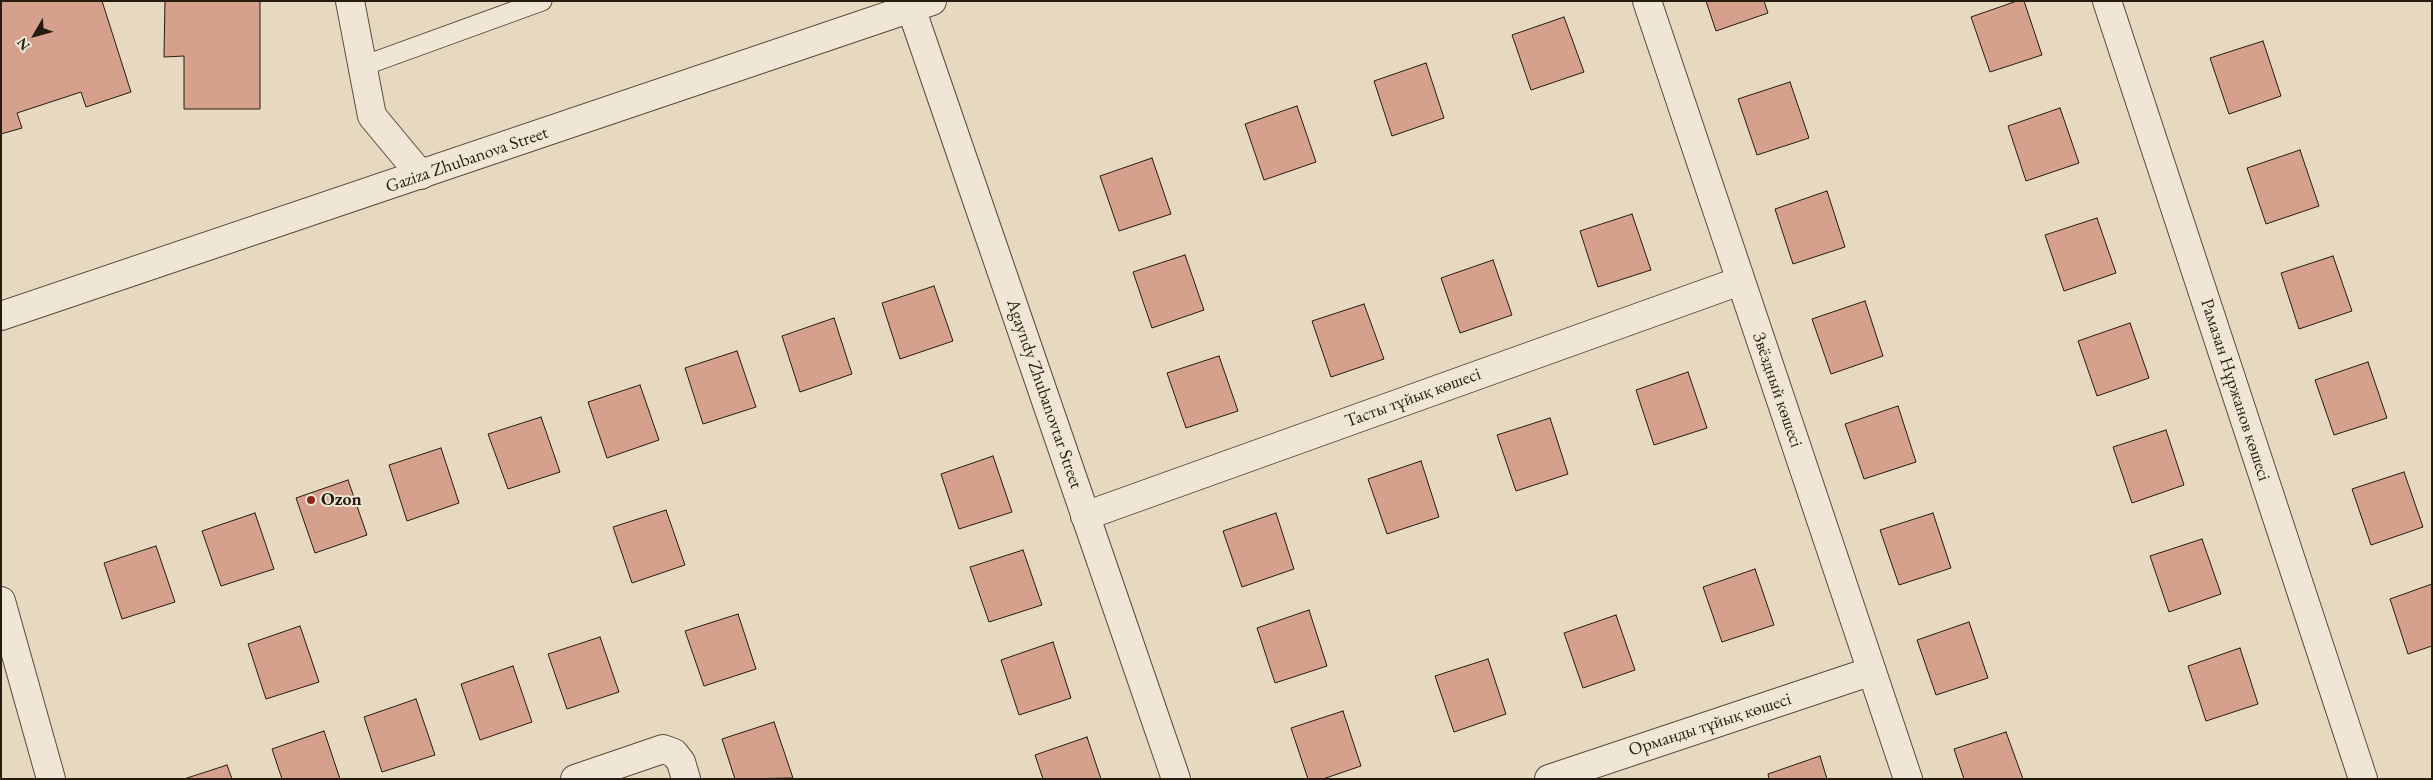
<!DOCTYPE html>
<meta charset="utf-8">
<style>
body{margin:0}
#map{position:relative;width:2433px;height:780px;overflow:hidden;background:#e7d8c0;font-family:"EB Garamond",serif}
canvas{display:block}
.frame{position:absolute;inset:0;border:2px solid #261c10;pointer-events:none}
.north{position:absolute;left:10px;top:10px;width:50px;height:50px;-webkit-text-stroke:4px #efe6d6;paint-order:stroke;rotate:232deg;font-size:14px;font-weight:700;line-height:20px;text-align:center;color:#261c10}
.north::after{content:'';display:block;margin:auto;width:18px;height:22px;background:#261c10;clip-path:polygon(50% 0,100% 100%,50% 72%,0 100%)}
</style>
<div id="map">
<canvas width="2433" height="780"></canvas>
<div class="frame"></div>
<div class="north">N</div>
</div>
<script>
const g = document.querySelector('canvas').getContext('2d');
g.lineJoin = 'round';
function fill(path, color) { g.fillStyle = color; g.fill(path, 'evenodd'); }
const toPath = rows => new Path2D(rows.map(r => 'M' + r).join(''));
function strokePath(path, color, width, dash) { g.strokeStyle = color; g.lineWidth = width; g.lineCap = dash ? 'butt' : 'round'; g.setLineDash(dash || []); g.stroke(path); }
function label(font, color, halo, rows, align = 'center') {
  g.font = font + ' "EB Garamond",serif'; g.lineWidth = 4; g.setLineDash([]); g.textBaseline = 'middle'; g.strokeStyle = halo; g.fillStyle = color; for (const [text, x, y, turn = 0] of rows) {
    g.save(); g.translate(x, y); g.rotate((+turn || 0) * Math.PI / 180); g.textAlign = isNaN(turn) ? turn : align; if (halo) g.strokeText(text, 0, 0); g.fillText(text, 0, 0); g.restore();
  }
}
const building = toPath([
 [1,1,102,1,131,92,86,107,81,92,17,113,22,128,1,134,1,1],
 [165,1,260,1,260,109,184,109,184,56,164,57,165,1],
 [1706,1,1764,1,1768,13,1716,31,1706,1],
 [2017,1,2024,1,2042,55,1990,72,1971,17,2017,1],
 [1564,17,1584,72,1531,90,1512,35,1564,17],
 [2263,41,2281,96,2229,114,2210,58,2263,41],
 [1426,63,1444,118,1392,136,1374,81,1426,63],
 [1790,82,1809,138,1757,155,1738,99,1790,82],
 [1297,106,1316,162,1264,180,1245,124,1297,106],
 [2060,108,2079,163,2026,181,2008,126,2060,108],
 [2300,150,2319,206,2266,224,2247,168,2300,150],
 [1152,158,1171,214,1119,231,1100,176,1152,158],
 [1827,191,1845,247,1793,264,1775,209,1827,191],
 [1632,214,1651,270,1598,287,1580,231,1632,214],
 [2097,218,2116,273,2064,291,2045,235,2097,218],
 [1185,255,1204,310,1152,328,1133,272,1185,255],
 [2333,256,2352,311,2299,329,2281,273,2333,256],
 [1493,260,1512,315,1460,333,1441,278,1493,260],
 [934,286,953,341,900,359,882,303,934,286],
 [1865,301,1883,356,1831,374,1812,319,1865,301],
 [1364,304,1384,359,1331,377,1312,321,1364,304],
 [834,318,852,374,800,392,782,336,834,318],
 [2130,323,2149,378,2097,396,2078,341,2130,323],
 [737,351,756,407,703,424,685,368,737,351],
 [1219,356,1238,411,1186,428,1167,373,1219,356],
 [2368,362,2387,418,2334,435,2315,380,2368,362],
 [1688,372,1707,428,1654,445,1636,390,1688,372],
 [640,385,659,440,607,458,588,402,640,385],
 [1898,406,1916,462,1864,479,1845,424,1898,406],
 [541,417,560,472,508,489,488,434,541,417],
 [1550,418,1568,474,1516,491,1497,435,1550,418],
 [2166,430,2184,485,2132,503,2113,447,2166,430],
 [441,448,459,503,407,521,389,465,441,448],
 [993,456,1012,512,959,529,941,474,993,456],
 [1421,461,1439,517,1387,534,1368,479,1421,461],
 [2404,472,2423,527,2371,545,2352,489,2404,472],
 [348,480,367,535,315,553,296,498,348,480],
 [666,510,685,565,632,583,613,527,666,510],
 [255,513,274,569,221,586,202,531,255,513],
 [1276,513,1294,569,1242,587,1223,531,1276,513],
 [1933,513,1951,568,1899,585,1880,530,1933,513],
 [2202,539,2221,594,2169,612,2150,556,2202,539],
 [156,546,175,602,122,619,104,563,156,546],
 [1023,550,1042,605,989,622,970,567,1023,550],
 [1755,569,1774,625,1722,642,1703,587,1755,569],
 [2432,584,2432,646,2408,654,2390,599,2432,584],
 [1309,610,1327,666,1275,683,1257,628,1309,610],
 [738,614,756,669,704,686,685,631,738,614],
 [1616,615,1635,670,1583,688,1564,633,1616,615],
 [1969,622,1988,678,1936,695,1917,640,1969,622],
 [300,626,319,682,266,699,248,644,300,626],
 [600,637,619,692,567,709,548,654,600,637],
 [1053,642,1071,698,1019,715,1001,660,1053,642],
 [2240,648,2258,704,2206,721,2188,666,2240,648],
 [1488,659,1506,714,1454,732,1435,676,1488,659],
 [513,666,532,722,480,740,461,684,513,666],
 [416,699,435,755,382,772,364,717,416,699],
 [1343,711,1361,766,1323,779,1308,779,1291,728,1343,711],
 [774,722,793,778,735,779,722,739,774,722],
 [324,731,340,779,282,779,272,749,324,731],
 [2006,732,2023,779,1964,779,1954,749,2006,732],
 [1087,737,1101,779,1043,779,1035,755,1087,737],
 [1820,756,1827,779,1769,779,1768,774,1820,756],
 [227,765,232,779,184,779,227,765]
]);
const service = toPath([
 [363,66,542,1]
]);
const minor = toPath([
 [350,1,372,116,421,175],
 [1647,1,1908,779],
 [2107,1,2363,779],
 [1085,516,1740,281],
 [1,601,51,779],
 [575,779,663,749,674,753,681,762,686,779],
 [1549,779,1872,671]
]);
const tertiary = toPath([
 [911,8,1176,779],
 [1,316,932,1]
]);
const markers = [
 [311,500,5,"#8f2418"]
];
const streetNames = [
 ["Gaziza Zhubanova Street",467,160,-19],
 ["Звёздный көшесі",1777,390,71],
 ["Рамазан Нұржанов көшесі",2235,390,72],
 ["Agayndy Zhubanovtar Street",1044,394,71],
 ["Тасты тұйық көшесі",1413,398,-20],
 ["Орманды тұйық көшесі",1710,725,-18]
];
const poiNames = [
 ["Ozon",321,500]
];
fill(building, '#d5a08c');
strokePath(building, '#261c10', 1);
strokePath(service, '#564b3c', 21);
strokePath(minor, '#564b3c', 30);
strokePath(tertiary, '#564b3c', 30);
strokePath(service, '#efe6d6', 19);
strokePath(minor, '#efe6d6', 28);
strokePath(tertiary, '#efe6d6', 28);
for (const [x, y, r, color] of markers) { const dot = new Path2D(); dot.arc(x, y, r, 0, 2 * Math.PI); g.fillStyle = color; g.fill(dot); strokePath(dot, '#efe6d6', 2); }
label('18px', '#261c10', '#efe6d6', streetNames);
label('bold 18px', '#261c10', '#efe6d6', poiNames, 'left');
</script>
